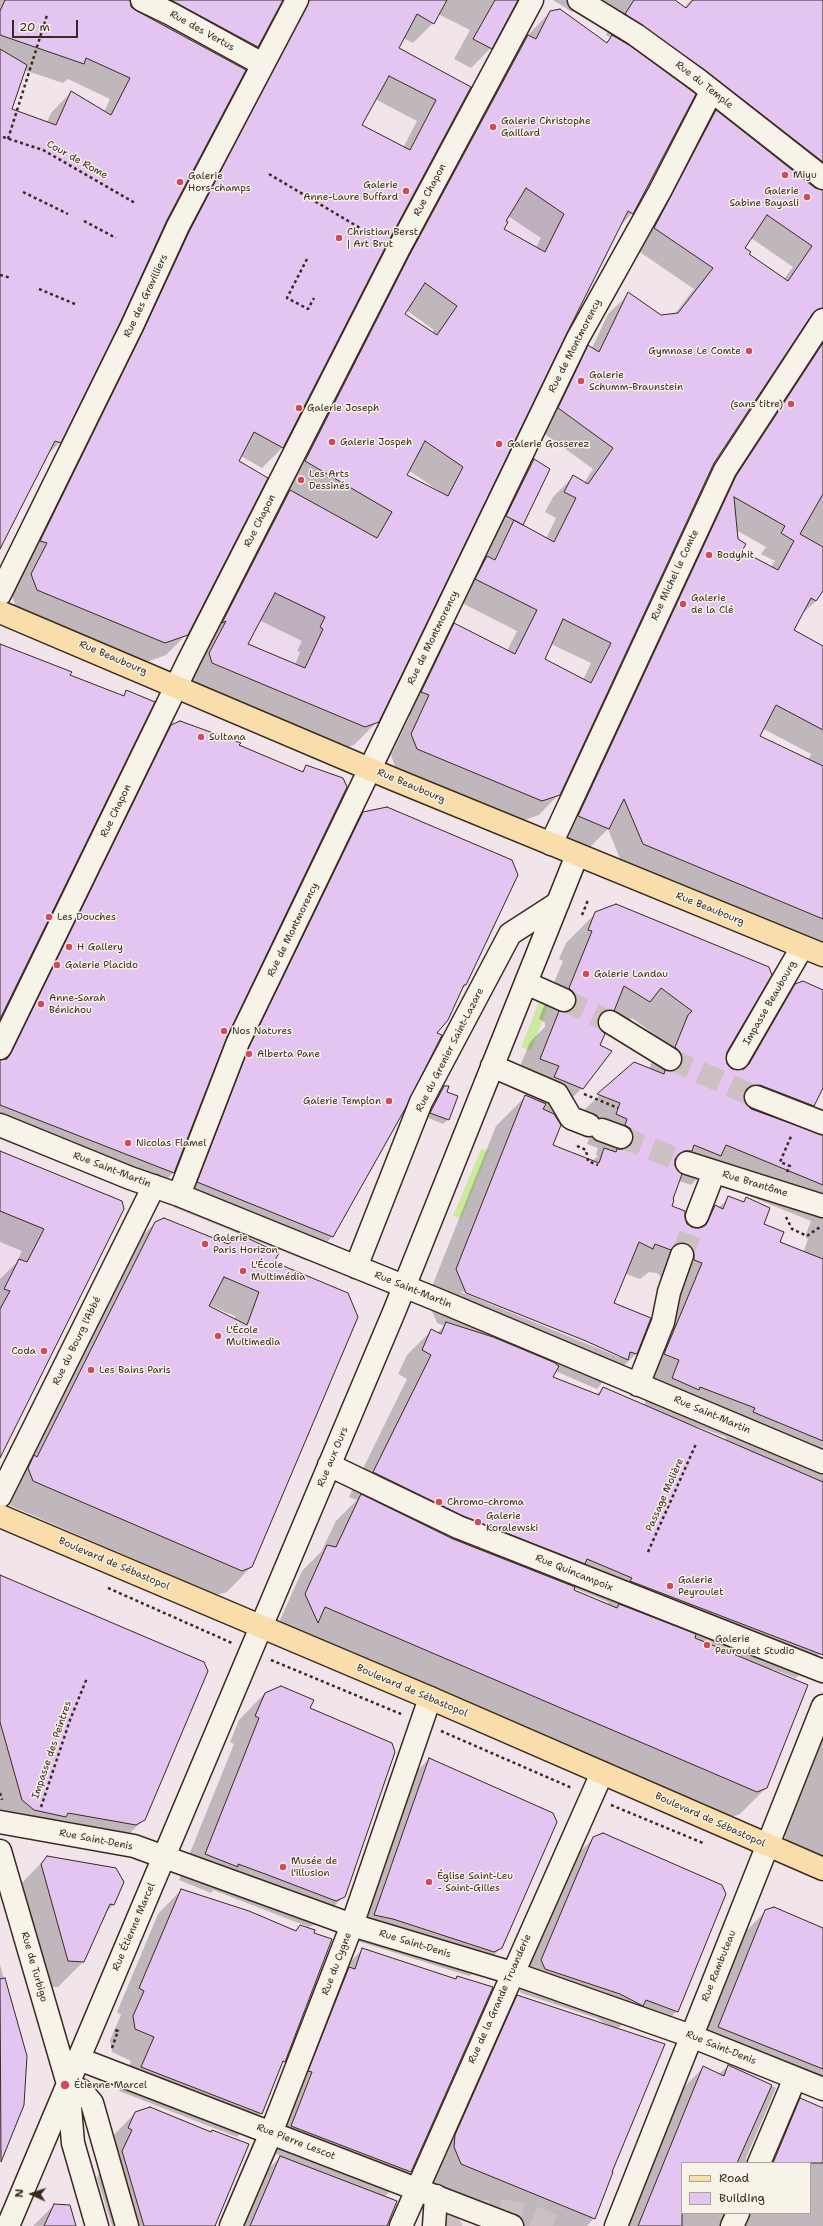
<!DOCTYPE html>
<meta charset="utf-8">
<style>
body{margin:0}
#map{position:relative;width:823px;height:2226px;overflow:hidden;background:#f1e5eb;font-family:"Shantell Sans",sans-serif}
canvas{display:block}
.legend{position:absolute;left:681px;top:2162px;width:130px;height:52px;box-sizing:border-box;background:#f7f3e8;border:1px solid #aca397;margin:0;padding:5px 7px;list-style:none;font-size:12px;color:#3b2a1e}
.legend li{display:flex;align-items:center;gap:8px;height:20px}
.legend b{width:20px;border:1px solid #aca397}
.north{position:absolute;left:12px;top:2174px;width:40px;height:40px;-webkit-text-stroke:3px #f7f3e8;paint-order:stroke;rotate:273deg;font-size:11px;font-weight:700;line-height:16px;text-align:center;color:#3b2a1e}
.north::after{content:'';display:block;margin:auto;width:14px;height:18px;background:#3b2a1e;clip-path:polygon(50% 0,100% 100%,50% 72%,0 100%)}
.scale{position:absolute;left:12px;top:20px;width:66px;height:18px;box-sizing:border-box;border:2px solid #3b2a1e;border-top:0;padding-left:5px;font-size:12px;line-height:14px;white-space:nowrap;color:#3b2a1e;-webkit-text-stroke:3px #f7f3e8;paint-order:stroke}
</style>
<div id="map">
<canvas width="823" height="2226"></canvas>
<ul class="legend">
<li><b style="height:5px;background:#f9deab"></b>Road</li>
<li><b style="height:11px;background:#e4c4f1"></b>Building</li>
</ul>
<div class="north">N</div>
<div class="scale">20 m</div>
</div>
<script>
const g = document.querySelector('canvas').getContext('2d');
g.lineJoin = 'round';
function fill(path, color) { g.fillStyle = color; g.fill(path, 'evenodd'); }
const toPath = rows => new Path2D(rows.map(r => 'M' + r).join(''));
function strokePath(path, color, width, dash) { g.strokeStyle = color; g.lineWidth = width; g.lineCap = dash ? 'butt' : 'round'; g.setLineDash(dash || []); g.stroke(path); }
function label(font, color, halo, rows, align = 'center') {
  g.font = font + ' "Shantell Sans",sans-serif'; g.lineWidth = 3; g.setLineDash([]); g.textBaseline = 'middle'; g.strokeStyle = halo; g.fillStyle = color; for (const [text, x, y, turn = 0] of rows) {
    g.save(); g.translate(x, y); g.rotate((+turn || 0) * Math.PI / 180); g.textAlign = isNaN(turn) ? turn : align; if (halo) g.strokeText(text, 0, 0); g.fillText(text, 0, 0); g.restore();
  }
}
const built = toPath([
 [506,175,611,246,582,305,535,272,517,237,504,229,508,223,504,219],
 [250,575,271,591,325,617,337,661,315,706,212,663,209,653],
 [0,1151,114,1197,74,1275,0,1334]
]);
const green = toPath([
 [539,1002,548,1006,531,1051,521,1047],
 [481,1149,489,1150,461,1219,453,1216]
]);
const shadow = toPath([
 [0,0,517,0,491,48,471,68,454,59,470,30,438,14,433,23,413,43,403,38,398,49,470,87,386,244,282,448,262,468,241,456,237,462,187,634,166,655,144,663,17,610,12,595,282,9,278,8,257,47,238,66,60,442,47,455,0,547],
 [24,70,63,83,68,79,110,99,104,112,71,92,51,113,47,122,11,109],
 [375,99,417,121,403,148,360,126],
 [553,0,673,0,684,8,691,0,823,0,823,588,816,601,801,615,793,630,823,647,823,948,622,864,608,829,588,849,558,837,716,498,809,329,801,329,714,463,559,794,539,815,522,821,396,769,391,755,410,716,401,712,434,644,455,624,507,651,517,631,456,600,467,577,486,558,491,547,481,541,508,485,534,460,522,526,546,539,556,518,545,512,553,497,573,477,584,483,593,469,538,429,568,367,589,346,592,348,608,314,629,294,661,316,674,315,694,289,634,248,696,131,714,113,693,97,632,213,620,226,566,332,378,721,354,745,340,750,189,687,185,678,266,515,291,490,281,485,504,60,550,12,606,43,611,38,606,35,608,30,576,8,572,12],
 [508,216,541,238,536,248,503,230],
 [751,238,793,267,784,279,748,254,744,248],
 [406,310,434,330,432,333,403,315],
 [408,470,442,493,442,494,405,476],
 [736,530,766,547,761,554,775,561,771,567,741,551],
 [259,620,302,641,297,651,300,652,295,665,247,645],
 [551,644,591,663,583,680,544,659],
 [762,728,811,754,808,760,758,737],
 [172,725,238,746,301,772,307,767,226,1036,173,1173,149,1197,0,1139,0,1053,147,750],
 [363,813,465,985,435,1034,404,1108,332,1237,307,1261,247,1237,247,1239,273,1263,251,1567,227,1592,217,1595,9,1505,4,1493,131,1247,155,1223,228,1245,242,1235,173,1207,225,1073,338,838],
 [208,1305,235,1316,234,1320,207,1307],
 [616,905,726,1052,726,1064,732,1070,734,1070,766,1015,796,985,823,991,823,1085,814,1106,793,1126,823,1136,823,1646,820,1654,796,1678,772,1669,766,1788,740,1814,731,1817,305,1635,292,1647,280,1620,302,1571,321,1552,336,1521,357,1500,349,1497,407,1379,398,1374,407,1355,432,1330,437,1333,444,1326,437,1323,427,1299,496,1126,527,1095,511,1088,530,1042,545,1027,545,1023,539,1018,563,961,559,959,566,943,596,913],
 [632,1018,663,1041,659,1045,649,1069,634,1063,569,1124,591,1133,587,1144,598,1148,596,1155,598,1156,592,1161,552,1146,554,1116,582,1088,598,1026,603,1020,620,1031],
 [700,1176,811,1221,806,1234,806,1238,808,1239,803,1253,778,1243,763,1225,746,1198,742,1203,729,1198,718,1208,715,1206,693,1229,686,1224,684,1218,671,1207,671,1200,679,1181,691,1185],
 [649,1272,657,1273,665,1282,650,1390,644,1406,603,1388,596,1395,552,1378,555,1371,597,1389,603,1382,606,1383,636,1354,650,1318,613,1303,626,1274,640,1279],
 [462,1291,619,1355,619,1357,461,1292],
 [690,1424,726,1437,725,1441,689,1425],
 [574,1588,608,1602,607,1605,572,1591],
 [444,1087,446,1092,457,1097,448,1120,443,1124,426,1117,439,1092],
 [0,1152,121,1201,0,1456,0,1279,16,1263,22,1251,0,1242],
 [0,1576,144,1819,118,1845,43,1838,40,1841,9,1835,0,1828],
 [265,1693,309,1709,344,1896,318,1923,309,1927,213,1890,211,1893,179,1880,234,1744,230,1742,239,1720],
 [823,1730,823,1856,786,1840,783,1831],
 [429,1759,501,1948,477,1972,469,1976,351,1939,405,1783],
 [594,1838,677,2011,653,2035,623,2024,617,2029,611,2172,594,2218,587,2226,524,2226,435,2190,429,2173,492,2022,518,1996,613,2028,596,2018,521,1993,517,1985,569,1862],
 [47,1857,123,1882,113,1905,104,1914,84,1961,58,1987,43,1986,16,1889],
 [181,1890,294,1931,300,1926,284,2061,281,2065,261,2113,237,2137,119,2091,131,2061,112,2052,110,2040,121,2015,117,2012,158,1914],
 [766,1911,823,1929,823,2099,697,2049,744,1933],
 [363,1949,455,1980,457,1977,410,2172,384,2197,387,2226,237,2226,255,2183,281,2156,267,2150,338,1974],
 [0,1965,26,2056,23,2105,0,2159],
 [728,2066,776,2088,746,2158,747,2163,682,2163,682,2213,810,2213,810,2163,774,2163,788,2128,786,2128,771,2163,759,2163,775,2125,800,2100,823,2109,823,2226,624,2226,678,2093,703,2068,719,2074],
 [135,2113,214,2226,112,2226,97,2178,107,2155,110,2139],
 [54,2205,75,2226,33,2226]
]);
const building = toPath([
 [5,0,130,0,131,7,137,11,246,70,167,220,121,321,61,443,55,441,0,549,0,49,27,65,12,109,56,125,71,91,111,115,130,78,86,58,84,64,0,35,0,11,5,0],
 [171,0,283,0,258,47,171,0],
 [309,0,447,0,434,24,417,14,399,48,471,87,387,244,283,448,254,432,239,461,268,478,188,635,165,643,37,590,31,574,47,543,40,541,143,331,189,232,309,0],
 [389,76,436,100,410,150,362,125,389,76],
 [495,0,518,0,492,49,473,39,495,0],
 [634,0,675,0,686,8,693,0,823,0,823,162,705,70,625,14,634,0],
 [560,9,607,43,612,35,629,45,696,94,633,214,628,211,567,333,379,722,365,727,212,663,209,653,226,621,222,623,290,490,377,538,392,512,305,461,409,256,528,35,536,39,550,11,560,9],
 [526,188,564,214,545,252,504,229,508,222,506,221,526,188],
 [425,283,457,306,437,335,405,314,425,283],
 [425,441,463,467,448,496,407,475,425,441],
 [275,593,325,617,320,627,323,629,305,668,248,644,275,593],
 [716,110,815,188,823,190,823,308,813,313,714,463,560,795,542,801,417,749,411,734,429,695,421,692,454,623,515,654,537,610,475,579,487,556,495,560,514,520,554,542,576,498,564,492,573,475,588,484,613,448,558,408,588,345,599,352,628,292,661,315,678,313,713,268,654,228,716,110],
 [767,215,812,246,788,281,749,254,751,252,745,248,767,215],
 [563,619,611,643,591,683,545,659,563,619],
 [823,343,823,494,800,534,823,547,823,591,816,601,811,598,794,630,823,646,823,730,776,705,760,736,823,766,823,919,643,844,624,799,609,829,578,816,736,476,823,343],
 [734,497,785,526,781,533,794,541,778,570,742,551,746,544,738,539,734,497],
 [534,459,550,469,523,525,506,516,534,459],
 [0,644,72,672,70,675,124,696,126,690,155,702,0,1019,0,644],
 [180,721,241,743,239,745,303,772,306,765,343,778,347,787,227,1037,174,1173,0,1105,0,1060,7,1059,11,1053,171,725,180,721],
 [387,807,512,860,518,875,466,985,464,985,448,1020,437,1033,442,1035,405,1109,333,1237,197,1182,249,1047,363,812,387,807],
 [616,904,769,967,772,975,727,1052,727,1064,732,1069,744,1069,749,1064,795,984,803,981,823,990,823,1088,814,1106,760,1085,748,1087,745,1092,744,1099,746,1104,751,1109,823,1135,823,1185,726,1145,721,1156,694,1145,692,1151,684,1151,675,1159,675,1166,682,1174,673,1199,674,1200,672,1206,685,1211,685,1218,687,1224,692,1227,699,1228,705,1226,708,1221,715,1205,723,1209,728,1196,744,1202,746,1197,770,1208,764,1224,784,1232,780,1242,823,1259,823,1441,753,1412,755,1408,700,1387,699,1390,672,1378,679,1360,664,1354,702,1263,694,1260,694,1252,686,1243,679,1243,671,1250,655,1244,653,1249,639,1242,614,1303,651,1318,637,1354,630,1352,628,1360,586,1341,466,1293,456,1269,525,1095,546,1104,543,1109,554,1114,561,1125,553,1145,599,1163,604,1148,616,1152,617,1149,624,1149,633,1142,633,1135,631,1129,625,1125,627,1119,616,1114,620,1103,597,1094,634,1062,664,1074,665,1070,676,1070,681,1065,681,1053,675,1047,688,1015,692,1011,661,988,650,1002,624,986,614,1011,604,1011,598,1021,599,1028,605,1034,600,1045,612,1051,583,1089,554,1077,559,1066,540,1059,559,1011,571,1010,576,1005,574,993,569,988,592,931,588,930,595,912,616,904],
 [444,1086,449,1086,447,1092,458,1096,449,1120,430,1113,444,1086],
 [0,1151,122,1201,124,1209,0,1458,0,1309,10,1291,4,1289,19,1259,27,1262,44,1229,0,1211,0,1151],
 [164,1218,228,1244,241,1235,279,1253,274,1262,348,1293,358,1317,252,1567,242,1571,33,1481,28,1468,34,1455,37,1457,155,1222,164,1218],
 [224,1277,259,1292,247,1325,209,1306,224,1277],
 [446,1322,493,1337,553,1362,559,1366,553,1377,599,1395,603,1387,823,1482,823,1655,630,1581,632,1578,587,1559,585,1564,463,1516,373,1472,431,1355,422,1350,431,1329,441,1334,446,1322],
 [361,1494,453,1539,575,1587,574,1590,617,1608,619,1604,696,1634,695,1638,808,1685,767,1788,757,1792,325,1607,318,1623,305,1594,327,1545,336,1547,361,1494],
 [0,1575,204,1662,208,1671,145,1820,136,1825,68,1813,66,1817,34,1810,22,1800,0,1722,0,1575],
 [281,1686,314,1700,310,1708,392,1743,395,1752,345,1897,336,1901,268,1875,238,1864,238,1867,205,1854,259,1718,255,1716,265,1693,281,1686],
 [429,1758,553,1813,557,1822,502,1948,494,1952,393,1919,374,1915,429,1758],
 [603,1833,722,1885,726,1894,678,2012,646,2000,643,2006,620,1994,545,1969,541,1960,593,1837,603,1833],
 [47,1856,116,1868,124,1882,114,1905,110,1904,84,1962,68,1961,41,1864,47,1856],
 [181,1889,249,1911,296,1931,300,1925,315,1930,314,1933,332,1939,285,2062,283,2061,262,2114,141,2067,154,2037,135,2029,133,2016,144,1991,139,1988,181,1889],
 [774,1907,823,1928,823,2069,718,2027,765,1910,774,1907],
 [362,1948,456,1979,457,1976,493,1987,411,2172,291,2126,312,2072,308,2071,349,1967,355,1969,362,1948],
 [5,1978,27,2056,24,2105,1,2162,0,1979,5,1978],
 [517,1995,665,2044,612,2172,613,2172,595,2219,461,2164,454,2147,455,2135,517,1995],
 [728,2065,772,2085,737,2163,682,2163,682,2226,638,2226,703,2066,724,2076,728,2065],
 [800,2098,823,2108,823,2163,773,2163,800,2098],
 [150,2107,211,2132,212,2130,249,2144,215,2226,144,2226,122,2151,132,2130,128,2128,135,2112,150,2107],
 [280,2156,397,2201,387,2226,250,2226,280,2156],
 [54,2204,70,2205,76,2226,44,2226,54,2204]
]);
const minorTunnel = toPath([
 [564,1000,610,1022],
 [670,1059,756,1097],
 [621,1137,687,1163],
 [682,1255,697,1216],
 [438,2226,465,2212,483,2211,506,2211,531,2216,556,2226]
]);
const path = toPath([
 [3,137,43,150,135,203],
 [8,139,47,15],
 [269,174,360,228],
 [23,192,68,214],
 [84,221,116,238],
 [307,259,287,298,308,309,314,298],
 [0,275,11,278],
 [39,289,75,304],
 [582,915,588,900],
 [584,1094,618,1108],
 [577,1146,586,1150,588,1161,598,1165],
 [787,1172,790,1166,780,1162,792,1134],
 [786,1217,792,1229,807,1236,820,1227],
 [648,1552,696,1444],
 [108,1588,232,1643],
 [271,1660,401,1714],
 [441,1731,572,1788],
 [0,1793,2,1800],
 [611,1805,703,1843],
 [41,1807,70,1720,87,1678],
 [112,2048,118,2031,115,2030]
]);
const minor = toPath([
 [142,0,171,14,262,64],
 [579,0,636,35,698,80,823,178],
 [0,594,132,326,178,226,297,0],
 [551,844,725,470,823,320],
 [526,983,564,1000],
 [610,1022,670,1059],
 [0,1048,189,660,398,250,532,0],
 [738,1058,797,956,800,946],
 [492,1066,557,1094,571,1118,589,1125],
 [756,1097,823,1123],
 [0,1125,130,1178,179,1195,438,1300,823,1462],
 [602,1130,621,1137],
 [687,1163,823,1206],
 [179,1195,238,1042,578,338,660,191,711,92],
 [697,1216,714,1172],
 [356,1267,421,1102,510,934,558,903],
 [638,1385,663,1322,669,1292,682,1255],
 [329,1465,458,1527,823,1671],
 [0,1496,154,1186],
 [0,1822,134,1846,352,1925,512,1973,691,2036,823,2089],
 [0,1851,68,2084,73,2143,97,2226],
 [79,2059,512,2226],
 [68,2084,82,2091,92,2103,127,2226],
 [759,2163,795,2078],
 [8,2226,394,1312,577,855],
 [231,2226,271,2133,352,1925,430,1698],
 [401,2226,602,1773],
 [434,2226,436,2196],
 [616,2226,823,1706],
 [732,2226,738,2213]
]);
const major = toPath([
 [0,612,393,779,823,955],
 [0,1516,430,1698,823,1869]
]);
const markers = [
 [493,127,4,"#d1495b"],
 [785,175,4,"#d1495b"],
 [180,182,4,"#d1495b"],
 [406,191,4,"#d1495b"],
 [807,197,4,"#d1495b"],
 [339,238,4,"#d1495b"],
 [749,351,4,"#d1495b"],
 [581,381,4,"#d1495b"],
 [791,404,4,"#d1495b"],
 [299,408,4,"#d1495b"],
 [332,442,4,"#d1495b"],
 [499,444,4,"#d1495b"],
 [301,480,4,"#d1495b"],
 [709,555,4,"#d1495b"],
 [683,604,4,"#d1495b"],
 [201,737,4,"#d1495b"],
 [49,917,4,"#d1495b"],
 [69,947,4,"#d1495b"],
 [57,965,4,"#d1495b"],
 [586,974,4,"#d1495b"],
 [41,1004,4,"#d1495b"],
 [224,1031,4,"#d1495b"],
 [249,1054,4,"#d1495b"],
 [389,1101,4,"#d1495b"],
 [128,1143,4,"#d1495b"],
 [205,1244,4,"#d1495b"],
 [243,1271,4,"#d1495b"],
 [218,1336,4,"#d1495b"],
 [44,1351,4,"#d1495b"],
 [91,1370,4,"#d1495b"],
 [439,1502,4,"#d1495b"],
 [478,1522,4,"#d1495b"],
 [670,1586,4,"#d1495b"],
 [707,1645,4,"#d1495b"],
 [283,1867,4,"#d1495b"],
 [429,1882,4,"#d1495b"],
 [65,2085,5,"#d1495b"]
];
const streetNames = [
 ["Rue des Vertus",202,31,29],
 ["Rue du Temple",704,85,38],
 ["Cour de Rome",77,160,29],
 ["Rue Chapon",430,190,-62],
 ["Rue des Gravilliers",146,296,-65],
 ["Rue de Montmorency",575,346,-63],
 ["Rue Chapon",260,521,-63],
 ["Rue Michel le Comte",675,575,-65],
 ["Rue de Montmorency",433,638,-64],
 ["Rue Beaubourg",113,658,23],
 ["Rue Beaubourg",411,786,23],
 ["Rue Chapon",116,811,-64],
 ["Rue Beaubourg",710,909,22],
 ["Rue de Montmorency",293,930,-64],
 ["Impasse Beaubourg",770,1003,-60],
 ["Rue du Grenier Saint-Lazare",450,1050,-63],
 ["Rue Saint-Martin",112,1170,21],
 ["Rue Brantôme",755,1184,17],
 ["Rue Saint-Martin",413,1290,22],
 ["Rue du Bourg l'Abbé",77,1341,-64],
 ["Rue Saint-Martin",712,1415,23],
 ["Rue aux Ours",333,1457,-67],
 ["Passage Molière",665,1495,-66],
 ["Boulevard de Sébastopol",114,1564,23],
 ["Rue Quincampoix",574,1573,22],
 ["Boulevard de Sébastopol",412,1691,23],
 ["Impasse des Peintres",52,1750,-71],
 ["Boulevard de Sébastopol",710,1820,24],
 ["Rue Saint-Denis",96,1840,11],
 ["Rue Étienne Marcel",134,1927,-67],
 ["Rue Saint-Denis",415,1944,17],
 ["Rue du Cygne",337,1964,-69],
 ["Rue Rambuteau",719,1966,-68],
 ["Rue de Turbigo",34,1967,74],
 ["Rue de la Grande Truanderie",500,1999,-66],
 ["Rue Saint-Denis",721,2048,22],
 ["Rue Pierre Lescot",296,2142,21]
];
const poiNames = [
 ["Galerie Christophe",501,121],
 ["Gaillard",501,133],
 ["Miyu",793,175],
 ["Galerie",188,176],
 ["Hors-champs",188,188],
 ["Galerie",398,185,"right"],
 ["Anne-Laure Buffard",398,197,"right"],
 ["Galerie",799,191,"right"],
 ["Sabine Bayasli",799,203,"right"],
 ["Christian Berst",347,232],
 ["| Art Brut",347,244],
 ["Gymnase Le Comte",741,351,"right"],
 ["Galerie",589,375],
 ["Schumm-Braunstein",589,387],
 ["(sans titre)",783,404,"right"],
 ["Galerie Joseph",307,408],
 ["Galerie Jospeh",340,442],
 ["Galerie Gosserez",507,444],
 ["Les Arts",309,474],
 ["Dessinés",309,486],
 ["Bodyhit",717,555],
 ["Galerie",691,598],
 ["de la Clé",691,610],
 ["Sultana",209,737],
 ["Les Douches",57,917],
 ["H Gallery",77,947],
 ["Galerie Placido",65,965],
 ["Galerie Landau",594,974],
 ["Anne-Sarah",49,998],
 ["Bénichou",49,1010],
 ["Nos Natures",232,1031],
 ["Alberta Pane",257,1054],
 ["Galerie Templon",381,1101,"right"],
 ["Nicolas Flamel",136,1143],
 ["Galerie",213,1238],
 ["Paris Horizon",213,1250],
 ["L'École",251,1265],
 ["Multimédia",251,1277],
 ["L'École",226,1330],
 ["Multimedia",226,1342],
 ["Coda",36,1351,"right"],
 ["Les Bains Paris",99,1370],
 ["Chromo-chroma",447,1502],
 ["Galerie",486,1516],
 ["Koralewski",486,1528],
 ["Galerie",678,1580],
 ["Peyroulet",678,1592],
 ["Galerie",715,1639],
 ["Peuroulet Studio",715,1651],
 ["Musée de",291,1861],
 ["l'illusion",291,1873],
 ["Église Saint-Leu",437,1876],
 ["- Saint-Gilles",437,1888],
 ["Étienne Marcel",74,2085]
];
fill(built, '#eddbed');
fill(green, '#cce9a0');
fill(shadow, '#0003');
fill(building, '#e4c4f1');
strokePath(building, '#3b2a1e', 1);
strokePath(minorTunnel, '#cdc0c2', 22, [22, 11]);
strokePath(minor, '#3b2a1e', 25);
strokePath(major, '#3b2a1e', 25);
strokePath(path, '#3b2a1e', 2.5, [3, 3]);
strokePath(minor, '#f7f3e8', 22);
strokePath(major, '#f9deab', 22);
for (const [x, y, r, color] of markers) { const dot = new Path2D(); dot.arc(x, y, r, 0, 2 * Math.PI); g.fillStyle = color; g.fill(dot); strokePath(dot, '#f7f3e8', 1.5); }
label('10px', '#3b2a1e', '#f7f3e8', streetNames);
label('10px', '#3b2a1e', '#f7f3e8', poiNames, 'left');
</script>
